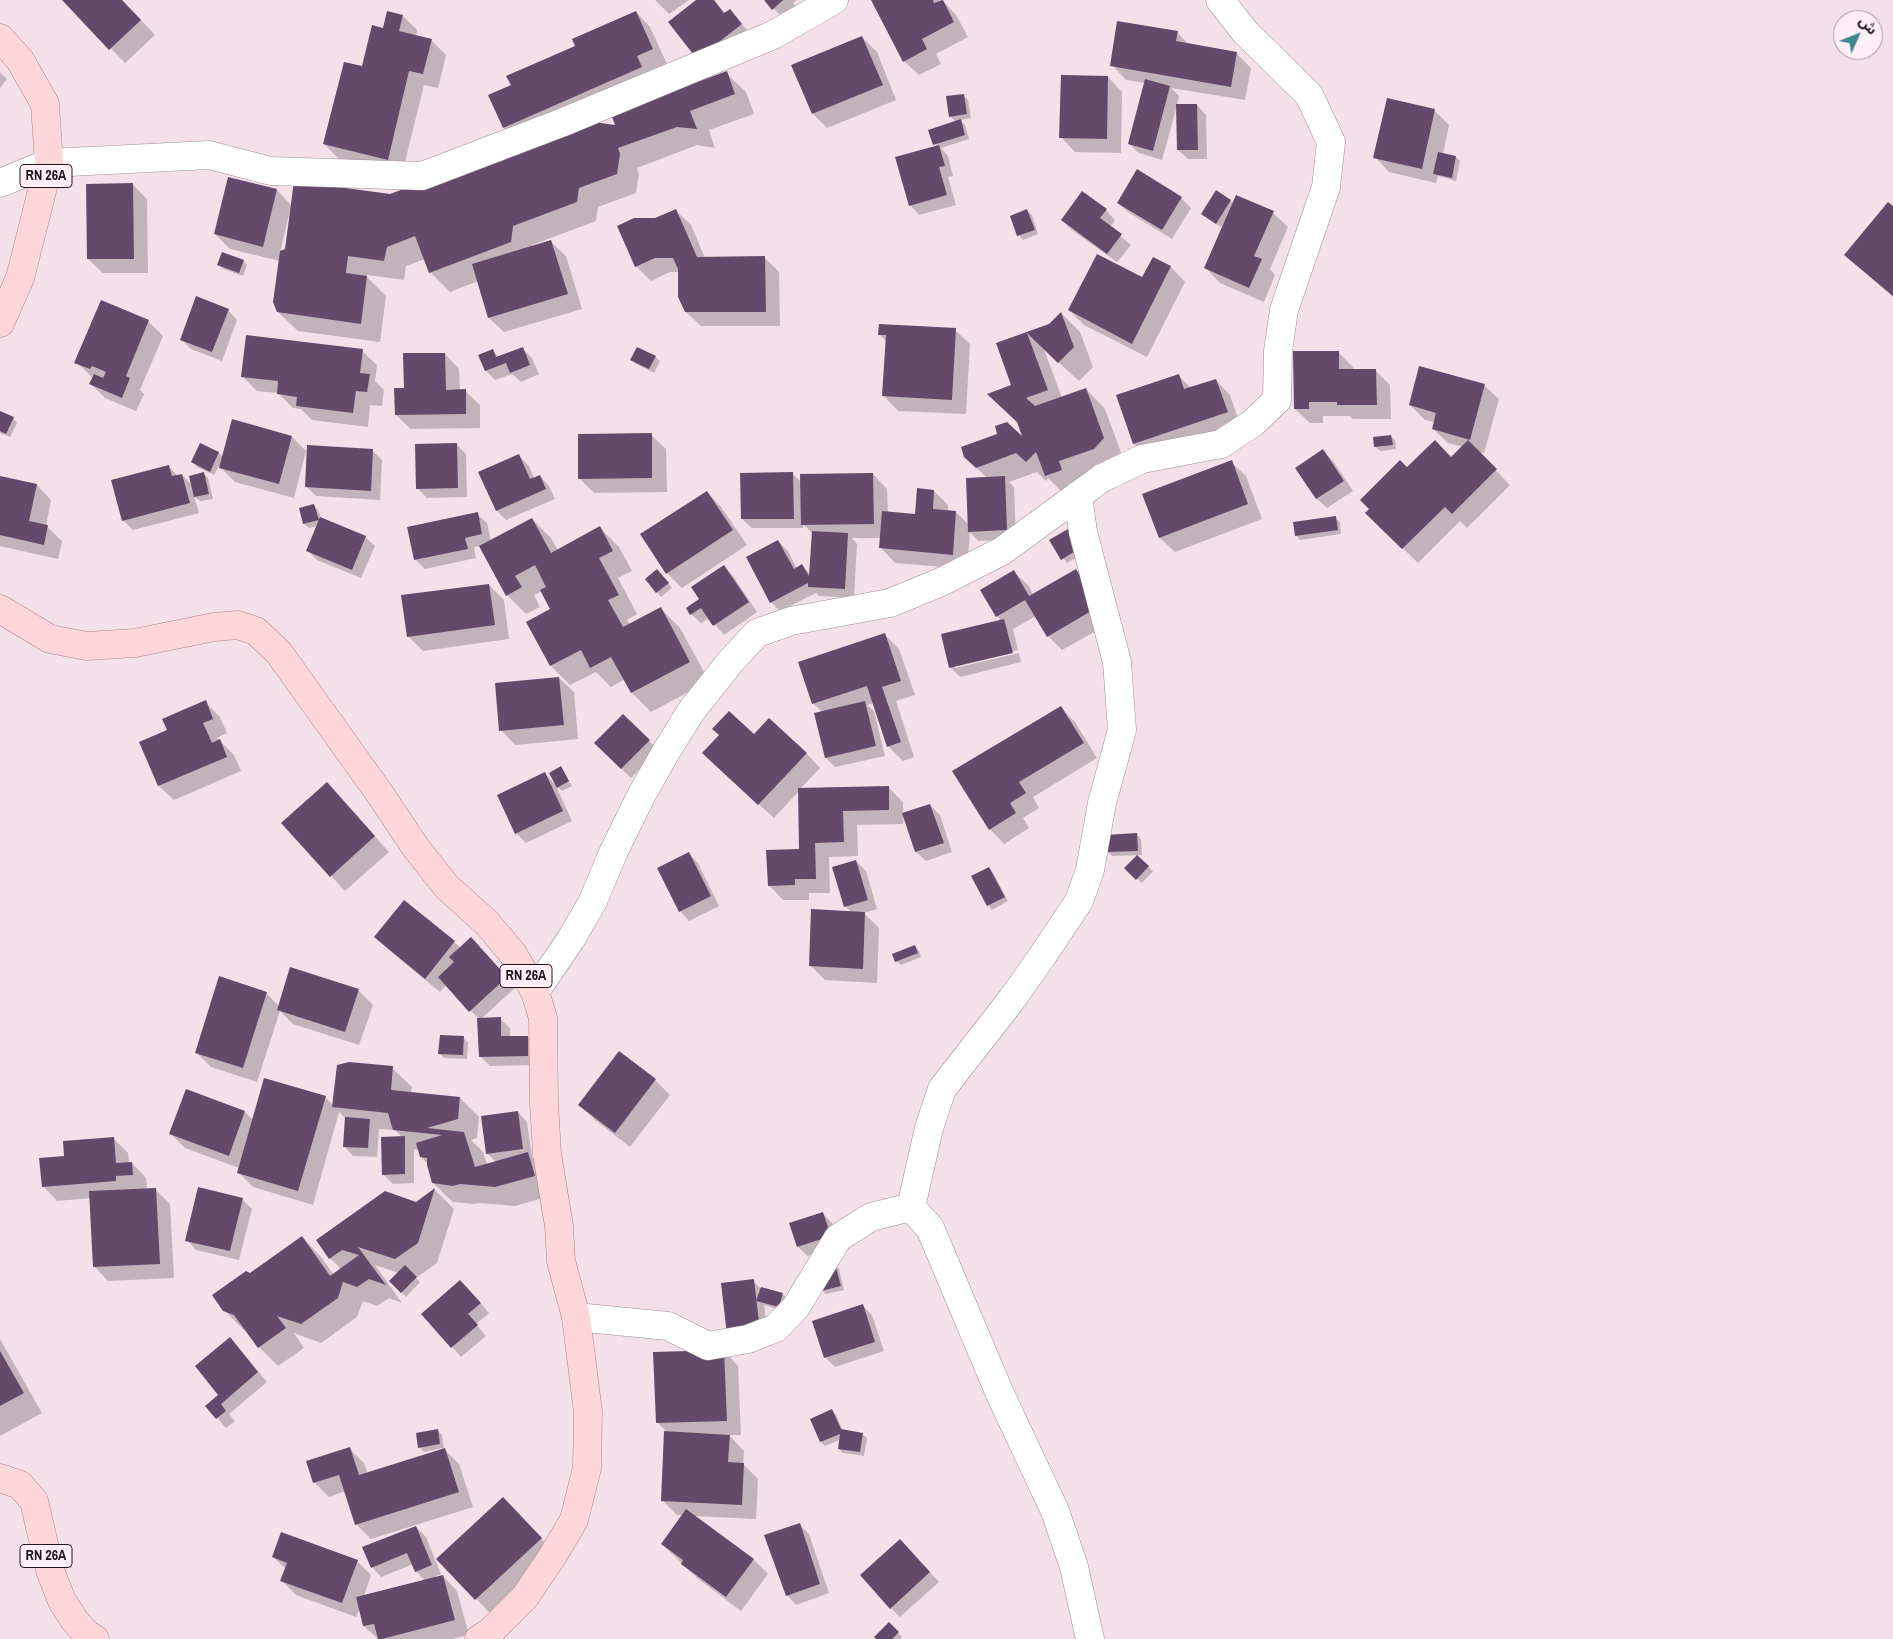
<!DOCTYPE html>
<meta charset="utf-8">
<style>
body{margin:0}
#map{position:relative;width:1893px;height:1639px;overflow:hidden;background:#f3e0e9;font-family:"Archivo Narrow","Noto Sans Arabic",sans-serif}
canvas{display:block}
.north{position:absolute;left:1833px;top:10px;width:50px;height:50px;box-sizing:border-box;background:#feeef6;border:1px solid #a5989f;border-radius:50%;rotate:46deg;font-size:14px;font-weight:700;line-height:20px;text-align:center;color:#1f181c}
.north::after{content:'';display:block;margin:auto;width:18px;height:22px;background:#408691;clip-path:polygon(50% 0,100% 100%,50% 72%,0 100%)}
</style>
<div id="map">
<canvas width="1893" height="1639"></canvas>
<div class="north">ش</div>
</div>
<script>
const g = document.querySelector('canvas').getContext('2d');
g.lineJoin = 'round';
function fill(path, color) { g.fillStyle = color; g.fill(path, 'evenodd'); }
const toPath = rows => new Path2D(rows.map(r => 'M' + r).join(''));
function strokePath(path, color, width, dash) { g.strokeStyle = color; g.lineWidth = width; g.lineCap = dash ? 'butt' : 'round'; g.setLineDash(dash || []); g.stroke(path); }
function label(font, color, halo, rows, align = 'center') {
  g.font = font + ' "Archivo Narrow",sans-serif'; g.lineWidth = 5; g.setLineDash([]); g.textBaseline = 'middle'; g.strokeStyle = halo; g.fillStyle = color; for (const [text, x, y, turn = 0] of rows) {
    g.save(); g.translate(x, y); g.rotate((+turn || 0) * Math.PI / 180); g.textAlign = isNaN(turn) ? turn : align; if (halo) g.strokeText(text, 0, 0); g.fillText(text, 0, 0); g.restore();
  }
}
const shadow = toPath([
 [64,0,122,0,155,35,125,63],
 [655,0,689,0,669,14],
 [698,0,714,0,725,14,730,10,750,34,698,58],
 [765,0,797,0,793,3,796,6,783,18],
 [872,0,942,0,956,15,968,37,936,54,941,64,919,75,904,61],
 [636,12,650,27,667,64,651,71,656,82,518,142,504,128,513,86],
 [403,16,417,30,416,37,431,40,446,55,438,88,424,85,402,174,339,159,324,144,384,29],
 [1177,32,1189,45,1236,53,1251,68,1245,100,1171,88,1179,96,1177,106,1197,105,1206,115,1207,159,1188,159,1178,150,1177,106,1162,160,1139,153,1129,144,1145,83,1126,80,1112,65],
 [862,37,877,52,896,100,827,128,813,114],
 [0,72,7,79,0,88],
 [726,73,746,92,754,114,709,130,715,148,697,145,637,168,639,174,636,193,598,207,596,221,532,245,532,247,551,242,566,256,582,309,504,332,489,318,478,281,450,292,430,272,425,259,406,266,404,280,367,275,367,277,386,296,380,342,298,331,278,312,280,261,230,249,215,234,277,190,292,206,390,195,617,127],
 [290,210,292,210,286,250,280,253],
 [1108,77,1122,92,1121,153,1075,152,1061,137],
 [963,95,968,100,971,118,959,120,965,125,969,139,941,148,948,156,953,176,948,177,956,205,919,215,910,205,937,147,930,131,956,122,950,116],
 [1435,111,1449,125,1443,154,1456,157,1460,161,1456,181,1438,176,1436,183,1389,172,1375,157],
 [1138,171,1181,198,1191,208,1172,239,1128,212,1118,203],
 [133,185,147,199,148,273,103,273,88,259],
 [1217,192,1234,204,1273,213,1288,227,1270,269,1275,275,1264,302,1220,283,1206,268,1225,221,1221,227,1202,214],
 [1893,208,1893,297,1845,255],
 [1106,210,1115,220,1110,227,1131,245,1117,262,1072,230,1062,220],
 [676,211,691,225,705,258,765,258,779,272,780,326,701,326,686,312,679,272,670,272,651,281,636,266],
 [1027,211,1032,215,1038,234,1023,240,1019,235],
 [1153,258,1171,267,1185,282,1147,357,1084,325,1069,310,1143,279],
 [243,261,247,265,243,276,223,269,219,264],
 [228,310,237,320,222,361,191,349,181,339],
 [1061,313,1080,332,1093,367,1079,381,1044,349,1062,398,1086,389,1105,409,1123,458,1065,495,1048,478,1046,481,1037,472,1009,482,1014,487,1016,539,978,541,970,532,967,569,895,563,881,548,882,538,852,538,857,544,854,598,819,596,816,593,780,611,771,602,778,541,788,551,797,569,802,566,810,574,813,534,803,524,803,528,752,528,742,519,792,473,802,483,873,474,887,489,888,513,916,516,934,491,948,505,948,511,956,512,969,525,987,478,965,456,1025,441,1013,385,998,344,1050,325],
 [148,321,163,336,140,390,144,394,136,411,105,398,91,384,93,378,76,362],
 [955,330,970,344,966,414,898,411,884,396,887,342,879,334],
 [522,348,532,358,539,374,521,382,512,374,495,380,486,371,492,350,499,357],
 [362,351,377,365,375,381,384,390,382,406,370,405,368,427,312,420,301,409,293,408,278,393,257,391,242,376],
 [1338,352,1353,367,1353,371,1376,371,1390,385,1391,419,1353,419,1350,416,1323,416,1323,423,1310,423,1295,409],
 [445,354,459,369,460,391,465,391,480,405,480,428,411,429,396,415,405,389],
 [655,357,660,361,654,373,636,364,632,360],
 [1178,375,1191,388,1216,380,1230,395,1241,427,1149,458,1134,444,1118,396],
 [1484,385,1499,399,1484,453,1478,452,1510,485,1467,528,1460,521,1418,563,1367,513,1407,469,1451,459,1463,447,1448,443,1433,429,1435,422,1425,420,1410,405],
 [0,412,13,418,17,423,10,437,0,433],
 [651,435,666,449,667,492,594,493,580,479],
 [1391,436,1395,440,1396,449,1380,451,1375,446],
 [292,437,306,451,294,498,235,482,219,466,214,475,197,467,192,462,201,444,219,453,223,457],
 [456,444,466,454,467,497,427,498,417,488],
 [373,451,382,460,380,500,316,496,306,486],
 [1323,451,1333,461,1353,491,1327,508,1317,499,1297,468],
 [519,456,529,466,534,478,540,476,549,486,555,499,506,520,497,511,480,473],
 [1231,462,1246,476,1262,519,1175,552,1160,538,1144,495],
 [168,466,178,476,182,475,193,486,204,474,208,478,213,499,200,501,194,496,199,513,133,530,123,520],
 [0,477,37,485,51,500,46,526,62,541,58,559,0,546],
 [707,492,721,507,747,545,682,588,667,573],
 [314,506,318,510,321,518,365,537,375,546,361,578,317,560,308,551,318,526,309,528,304,524],
 [477,514,487,523,491,541,532,519,551,538,558,550,600,528,619,547,632,571,618,578,637,614,627,620,630,625,661,609,680,628,709,681,651,712,632,693,625,679,611,687,596,672,570,685,551,666,527,623,551,610,542,591,534,595,540,607,526,614,507,595,481,546,474,547,476,558,425,569,415,559],
 [1335,518,1340,522,1341,534,1300,540,1296,535],
 [1051,540,1084,553,1067,563],
 [724,567,733,576,757,612,724,635,709,618,701,623,691,614],
 [1076,570,1090,585,1112,622,1062,650,1048,636,1036,616,1013,629,1021,662,960,677,950,667,1001,621,997,616,1014,572,1029,586,1033,595],
 [1018,650,1019,653,955,668,955,665],
 [662,575,672,588,661,597,646,579],
 [489,585,504,600,509,639,423,651,408,636],
 [884,634,899,649,915,695,896,701,914,757,903,761,888,746,874,703,867,705,874,711,885,756,835,767,826,758,822,712,813,703],
 [559,678,574,692,578,739,515,745,501,730],
 [205,702,220,717,227,733,217,738,234,755,241,771,174,800,159,786,140,742,168,730],
 [1061,708,1075,722,1097,758,1033,797,1039,808,1023,818,1029,828,1004,844,990,829],
 [623,715,658,750,631,778,596,743],
 [754,735,806,753,820,768,800,789,888,787,903,802,903,814,930,805,940,815,952,852,926,861,916,852,904,815,903,824,857,825,858,856,829,857,830,893,809,893,809,900,783,900,769,885,800,850,799,791,774,818,718,767],
 [560,768,572,786,562,791,557,786],
 [545,774,555,784,572,821,526,843,516,833],
 [341,799,389,852,345,891,283,823],
 [1137,834,1141,839,1142,855,1112,856,1108,852],
 [689,854,698,863,719,906,689,921,680,911],
 [1137,857,1153,871,1142,883,1126,868],
 [856,861,866,871,877,909,864,913,879,928,877,983,825,980,810,965,852,913,845,906],
 [989,868,993,873,1008,901,992,910,988,905],
 [404,901,461,948,480,949,516,987,481,1019,500,1019,510,1028,510,1037,527,1037,537,1047,537,1065,490,1066,480,1056,479,1019,446,985,440,992,390,951,375,937],
 [915,947,919,951,921,957,901,965,896,961],
 [358,990,373,1005,359,1045,293,1024,280,1011,257,1082,211,1067,196,1052,266,993,279,1006],
 [463,1038,468,1042,467,1059,444,1058,440,1054],
 [620,1053,655,1080,670,1095,630,1147,595,1120,580,1105],
 [392,1068,412,1087,411,1093,460,1098,479,1117,477,1138,471,1140,483,1152,487,1164,496,1162,487,1153,518,1112,527,1122,532,1157,547,1172,554,1195,515,1206,480,1203,474,1204,453,1202,433,1183,428,1164,421,1157,419,1150,414,1149,414,1183,393,1184,383,1174,402,1137,395,1130,379,1129,377,1157,353,1156,344,1146,346,1119,339,1112,313,1205,253,1187,238,1172,239,1168,185,1148,171,1134,245,1112,253,1120,325,1097,334,1106],
 [113,1138,128,1153,129,1163,132,1163,146,1178,147,1190,156,1190,170,1204,174,1278,108,1281,94,1266,91,1198,57,1201,43,1186,65,1157],
 [435,1190,454,1209,437,1263,416,1278,420,1282,406,1297,391,1281,399,1273,375,1265,402,1303,389,1298,377,1306,363,1301,357,1317,321,1343,294,1333,304,1348,278,1366,259,1347,248,1331,244,1330,224,1310,250,1274,302,1237,321,1257,334,1275,341,1269,330,1258,318,1240,416,1204],
 [242,1199,252,1209,239,1260,196,1250,187,1240],
 [822,1213,832,1223,840,1246,808,1256,798,1247],
 [835,1265,839,1269,844,1290,826,1294,822,1290],
 [753,1281,760,1288,782,1294,787,1298,784,1311,764,1305,769,1340,738,1344],
 [470,1291,489,1313,476,1324,486,1336,461,1357,423,1314],
 [863,1306,872,1315,884,1351,835,1367,825,1357],
 [0,1339,42,1413,0,1436],
 [239,1348,267,1382,229,1414,235,1421,226,1428,207,1406,220,1395],
 [724,1351,738,1366,741,1435,729,1435,744,1451,743,1464,758,1479,756,1519,694,1516,754,1560,768,1574,741,1611,697,1578,662,1544,683,1515,677,1515,662,1500,666,1431,657,1422],
 [832,1411,836,1415,843,1431,862,1434,867,1438,864,1456,843,1453,839,1449,840,1440,825,1446,821,1442],
 [437,1430,442,1435,444,1449,459,1464,473,1507,371,1539,357,1525,346,1491,329,1497,314,1482,350,1449,364,1463,368,1474,443,1450,442,1448,424,1452,420,1447],
 [517,1513,555,1553,491,1614,438,1559],
 [799,1524,809,1534,829,1593,796,1605,787,1595],
 [416,1527,426,1537,441,1574,436,1576,436,1578,443,1576,457,1591,469,1635,452,1639,378,1639,364,1626,360,1608,356,1617,296,1595,282,1581,286,1569,273,1557,357,1561,371,1575,364,1596,425,1581,416,1571,413,1564,381,1577,372,1567],
 [909,1550,939,1582,900,1617,891,1608],
 [889,1623,902,1637,901,1639,877,1639]
]);
const building = toPath([
 [62,0,122,0,141,20,109,50],
 [696,0,714,0,724,13,730,9,742,24,697,59,668,22],
 [764,0,783,0,772,10],
 [871,0,933,0,934,3,943,0,954,22,922,39,927,49,903,62],
 [387,11,403,15,399,31,432,39,423,74,409,71,388,160,323,144,344,62,362,66,372,25,383,28],
 [636,11,653,49,637,56,642,67,503,128,488,95,511,85,506,76,575,46,572,39],
 [1117,21,1178,31,1176,41,1237,52,1231,87,1110,66],
 [862,36,883,85,812,114,791,65],
 [727,71,735,94,690,111,697,129,677,127,618,148,620,154,617,174,579,188,577,202,513,226,511,242,429,273,415,236,387,247,384,261,348,256,346,273,367,276,361,324,277,312,273,302,280,251,285,249,294,181,390,194,586,121,615,125,611,114],
 [1061,75,1108,76,1107,139,1059,138],
 [1145,79,1170,86,1153,151,1128,144],
 [964,94,967,114,949,117,946,96],
 [1387,98,1435,109,1422,169,1373,158],
 [1176,104,1197,104,1198,150,1177,150],
 [961,119,965,135,933,145,928,130],
 [939,145,945,166,939,167,947,195,909,206,895,157],
 [1438,152,1456,156,1452,178,1433,174],
 [1137,169,1182,197,1162,230,1117,203],
 [228,177,277,189,263,247,214,234],
 [133,183,134,259,87,259,86,184],
 [1216,190,1231,200,1216,224,1201,214],
 [1082,191,1107,209,1100,218,1122,234,1107,254,1061,220],
 [1236,195,1274,211,1254,256,1262,259,1249,288,1204,268],
 [1888,202,1893,206,1893,296,1844,255],
 [676,209,697,257,765,256,766,312,685,312,678,297,678,269,673,258,655,258,635,267,617,226,634,218,655,218],
 [1027,209,1035,230,1017,236,1010,216],
 [551,240,568,294,488,318,472,264],
 [222,252,244,260,239,273,217,265],
 [1097,254,1142,277,1153,257,1171,266,1132,344,1068,310],
 [196,296,229,309,212,352,180,340],
 [101,300,149,320,126,376,130,378,122,398,89,384,94,374,103,378,106,372,92,366,90,369,74,363],
 [1061,312,1074,347,1058,363,1027,333,1048,390,1026,398,1035,406,1086,388,1104,438,1094,449,1059,461,1062,470,1045,476,1036,452,1026,462,1016,453,976,468,964,457,961,447,997,434,995,426,1007,422,1022,436,1017,422,987,394,1011,385,996,343,1049,324],
 [879,324,956,328,952,400,882,396,886,335,878,335],
 [246,335,363,349,360,373,370,374,367,392,356,391,353,413,296,406,297,397,277,394,278,381,241,377],
 [523,347,530,365,510,373,506,363,485,371,478,355,493,349,496,357],
 [637,347,656,356,649,369,630,360],
 [1293,351,1339,351,1339,369,1376,369,1377,405,1337,405,1337,402,1309,402,1309,409,1294,409],
 [403,353,445,353,446,390,466,389,466,414,395,415,394,388,404,388],
 [1419,366,1485,384,1470,440,1432,429,1436,413,1409,405],
 [1179,374,1184,389,1216,379,1228,412,1133,444,1116,395],
 [0,411,14,417,6,434,0,431],
 [232,419,292,436,279,484,219,468],
 [652,433,652,478,578,479,578,434],
 [1391,435,1393,445,1374,447,1373,437],
 [1435,440,1451,457,1468,440,1497,469,1452,514,1445,507,1402,549,1365,513,1369,509,1360,500,1400,460,1407,467],
 [200,443,219,452,210,472,191,462],
 [457,443,458,488,416,489,415,444],
 [307,445,373,449,371,491,305,487],
 [1323,449,1344,481,1316,499,1295,468],
 [519,454,530,479,540,475,546,489,496,511,478,472],
 [1232,460,1248,504,1159,538,1142,494],
 [169,465,172,476,182,474,190,503,122,521,111,480],
 [204,472,209,494,194,497,189,476],
 [793,472,794,519,741,519,740,473],
 [873,473,874,524,801,525,800,474],
 [0,476,37,484,29,521,48,525,44,545,0,535],
 [1005,476,1007,530,968,532,966,478],
 [917,488,934,490,933,509,956,511,953,555,879,548,882,511,915,514],
 [707,491,733,530,666,574,640,534],
 [314,504,319,520,303,524,299,508],
 [478,512,482,534,465,538,468,549,414,560,407,527],
 [1336,516,1338,530,1295,536,1293,522],
 [320,517,366,536,352,570,306,551],
 [532,518,551,553,600,526,613,551,599,558,619,595,608,600,623,627,661,607,690,662,631,693,611,657,590,668,581,650,550,666,526,622,550,609,540,590,546,587,535,565,515,576,522,587,506,596,479,546],
 [1068,529,1080,548,1061,560,1049,540],
 [812,531,848,533,845,589,808,587,808,583,770,603,746,557,778,540,794,569,802,564,809,576],
 [724,565,749,602,713,626,701,608,690,615,686,608,699,599,691,587],
 [657,569,669,583,656,593,645,579],
 [1076,569,1098,607,1047,637,1025,600,996,617,980,590,1014,570,1029,596],
 [489,584,495,625,407,637,401,595],
 [1004,619,1013,653,949,668,941,634],
 [885,633,901,681,882,687,901,742,887,747,867,686,812,704,798,662],
 [559,677,564,725,499,731,495,683],
 [206,700,213,719,203,723,212,743,220,739,227,757,158,786,139,742,167,730,162,719],
 [865,701,876,746,825,758,814,713],
 [1061,706,1084,743,1019,782,1026,793,1010,803,1016,813,989,830,952,771],
 [729,711,754,734,769,718,807,753,758,805,702,753,719,735,712,729],
 [623,714,650,740,621,769,594,743],
 [561,766,569,781,557,788,549,773],
 [545,772,563,811,515,834,497,795],
 [327,782,375,836,330,877,281,823],
 [889,786,889,810,843,811,844,842,815,843,816,879,795,879,795,885,768,886,766,850,799,849,798,788],
 [930,804,944,843,915,852,902,813],
 [1137,833,1138,851,1107,852,1106,835],
 [689,852,711,896,679,912,657,868],
 [1137,855,1149,866,1136,880,1124,868],
 [856,860,868,900,844,907,832,867],
 [989,867,1005,897,987,906,971,876],
 [404,900,455,941,425,979,374,937],
 [811,909,865,912,863,969,809,966],
 [471,937,507,977,469,1012,438,977,454,962,449,957],
 [915,945,918,953,895,962,892,954],
 [290,967,359,989,345,1032,277,1010],
 [219,976,267,992,243,1068,195,1053],
 [501,1017,501,1036,528,1036,528,1056,479,1057,477,1018],
 [440,1035,464,1036,463,1055,438,1054],
 [619,1051,656,1079,615,1133,578,1105],
 [349,1062,393,1066,391,1090,460,1097,458,1119,427,1128,464,1132,475,1167,528,1152,535,1176,495,1187,460,1184,453,1186,432,1183,427,1165,427,1158,420,1157,416,1143,442,1135,393,1130,388,1113,332,1107,337,1065],
 [264,1078,326,1096,298,1191,237,1173],
 [186,1089,245,1111,229,1156,169,1134],
 [518,1111,523,1149,486,1154,481,1116],
 [345,1117,370,1119,368,1148,343,1147],
 [405,1136,405,1174,382,1175,381,1137],
 [114,1137,116,1163,132,1162,133,1175,116,1176,116,1181,42,1187,39,1158,64,1156,63,1141],
 [198,1187,243,1198,230,1251,185,1241],
 [156,1188,160,1264,93,1267,89,1191],
 [435,1188,418,1243,395,1259,358,1247,386,1285,369,1279,357,1287,343,1282,338,1298,301,1324,277,1316,286,1328,258,1348,234,1315,223,1311,212,1295,246,1271,250,1273,302,1236,330,1276,359,1255,342,1250,329,1259,316,1240,385,1191,416,1202],
 [823,1212,831,1236,797,1247,789,1223],
 [835,1264,841,1286,821,1291],
 [405,1265,417,1277,401,1293,389,1281],
 [754,1279,760,1331,727,1335,721,1283],
 [460,1280,481,1303,468,1314,478,1325,451,1348,421,1314],
 [761,1287,783,1293,779,1307,756,1301],
 [863,1304,875,1342,824,1358,812,1321],
 [230,1337,258,1372,221,1404,226,1411,216,1419,205,1406,218,1395,195,1366],
 [724,1350,727,1421,656,1423,653,1352],
 [0,1351,24,1393,0,1406],
 [832,1409,841,1429,863,1433,860,1452,838,1449,840,1434,820,1442,810,1419],
 [438,1429,440,1444,418,1448,416,1433],
 [664,1431,730,1435,728,1462,744,1463,742,1505,661,1501],
 [350,1447,359,1475,445,1448,459,1492,355,1525,339,1475,313,1483,306,1461],
 [503,1497,542,1538,475,1600,436,1559],
 [686,1509,754,1559,726,1597,681,1564,683,1560,661,1544],
 [800,1523,820,1584,786,1596,764,1535],
 [416,1526,432,1565,415,1572,407,1553,371,1568,362,1547],
 [281,1532,358,1560,342,1603,280,1581,287,1563,272,1557],
 [900,1539,930,1572,890,1609,860,1575],
 [443,1575,455,1620,382,1639,378,1639,374,1624,363,1626,356,1597],
 [889,1622,899,1632,892,1639,876,1639,874,1637]
]);
const minor = toPath([
 [0,183,49,163,209,155,271,171,422,176,561,123,773,35,834,0],
 [535,992,571,939,593,901,613,853,642,794,667,750,692,710,731,661,757,633,791,621,890,603,941,582,1002,551,1102,478,1142,459,1221,444,1253,423,1277,400,1278,351,1284,310,1326,187,1331,142,1309,95,1245,32,1220,0],
 [911,1207,929,1128,942,1089,1012,999,1041,958,1079,901,1090,870,1102,803,1122,730,1117,662,1083,532,1078,495],
 [576,1317,668,1326,708,1346,748,1339,776,1328,796,1307,838,1238,871,1217,911,1207,930,1228,1000,1394,1055,1511,1074,1567,1090,1639]
]);
const major = toPath([
 [0,38,20,60,45,104,49,163,20,278,0,323],
 [0,609,50,639,87,646,135,643,214,627,238,625,256,631,279,653,380,794,416,848,447,887,487,923,513,954,535,992,543,1018,544,1103,547,1154,559,1226,561,1261,576,1317,588,1412,587,1468,574,1520,552,1557,525,1597,490,1632,479,1639],
 [0,1478,20,1485,34,1501,50,1570,62,1601,75,1621,87,1634,95,1639]
]);
const shields = [
 [46,176,52],
 [526,976,52],
 [46,1556,52]
];
const shieldNames = [
 ["RN 26A",46,176],
 ["RN 26A",526,976],
 ["RN 26A",46,1556]
];
fill(shadow, '#0003');
fill(building, '#634a6b');
strokePath(minor, '#9f8d96', 29);
strokePath(major, '#af8187', 29);
strokePath(minor, '#fff', 28);
strokePath(major, '#fdd6d9', 28);
for (const [x, y, w] of shields) { const box = new Path2D(); box.roundRect(x - w / 2, y - 11.5, w, 23, 4); g.fillStyle = '#feeef6'; g.fill(box); strokePath(box, '#1f181c', 1); }
label('bold 14px', '#1f181c', null, shieldNames);
</script>
